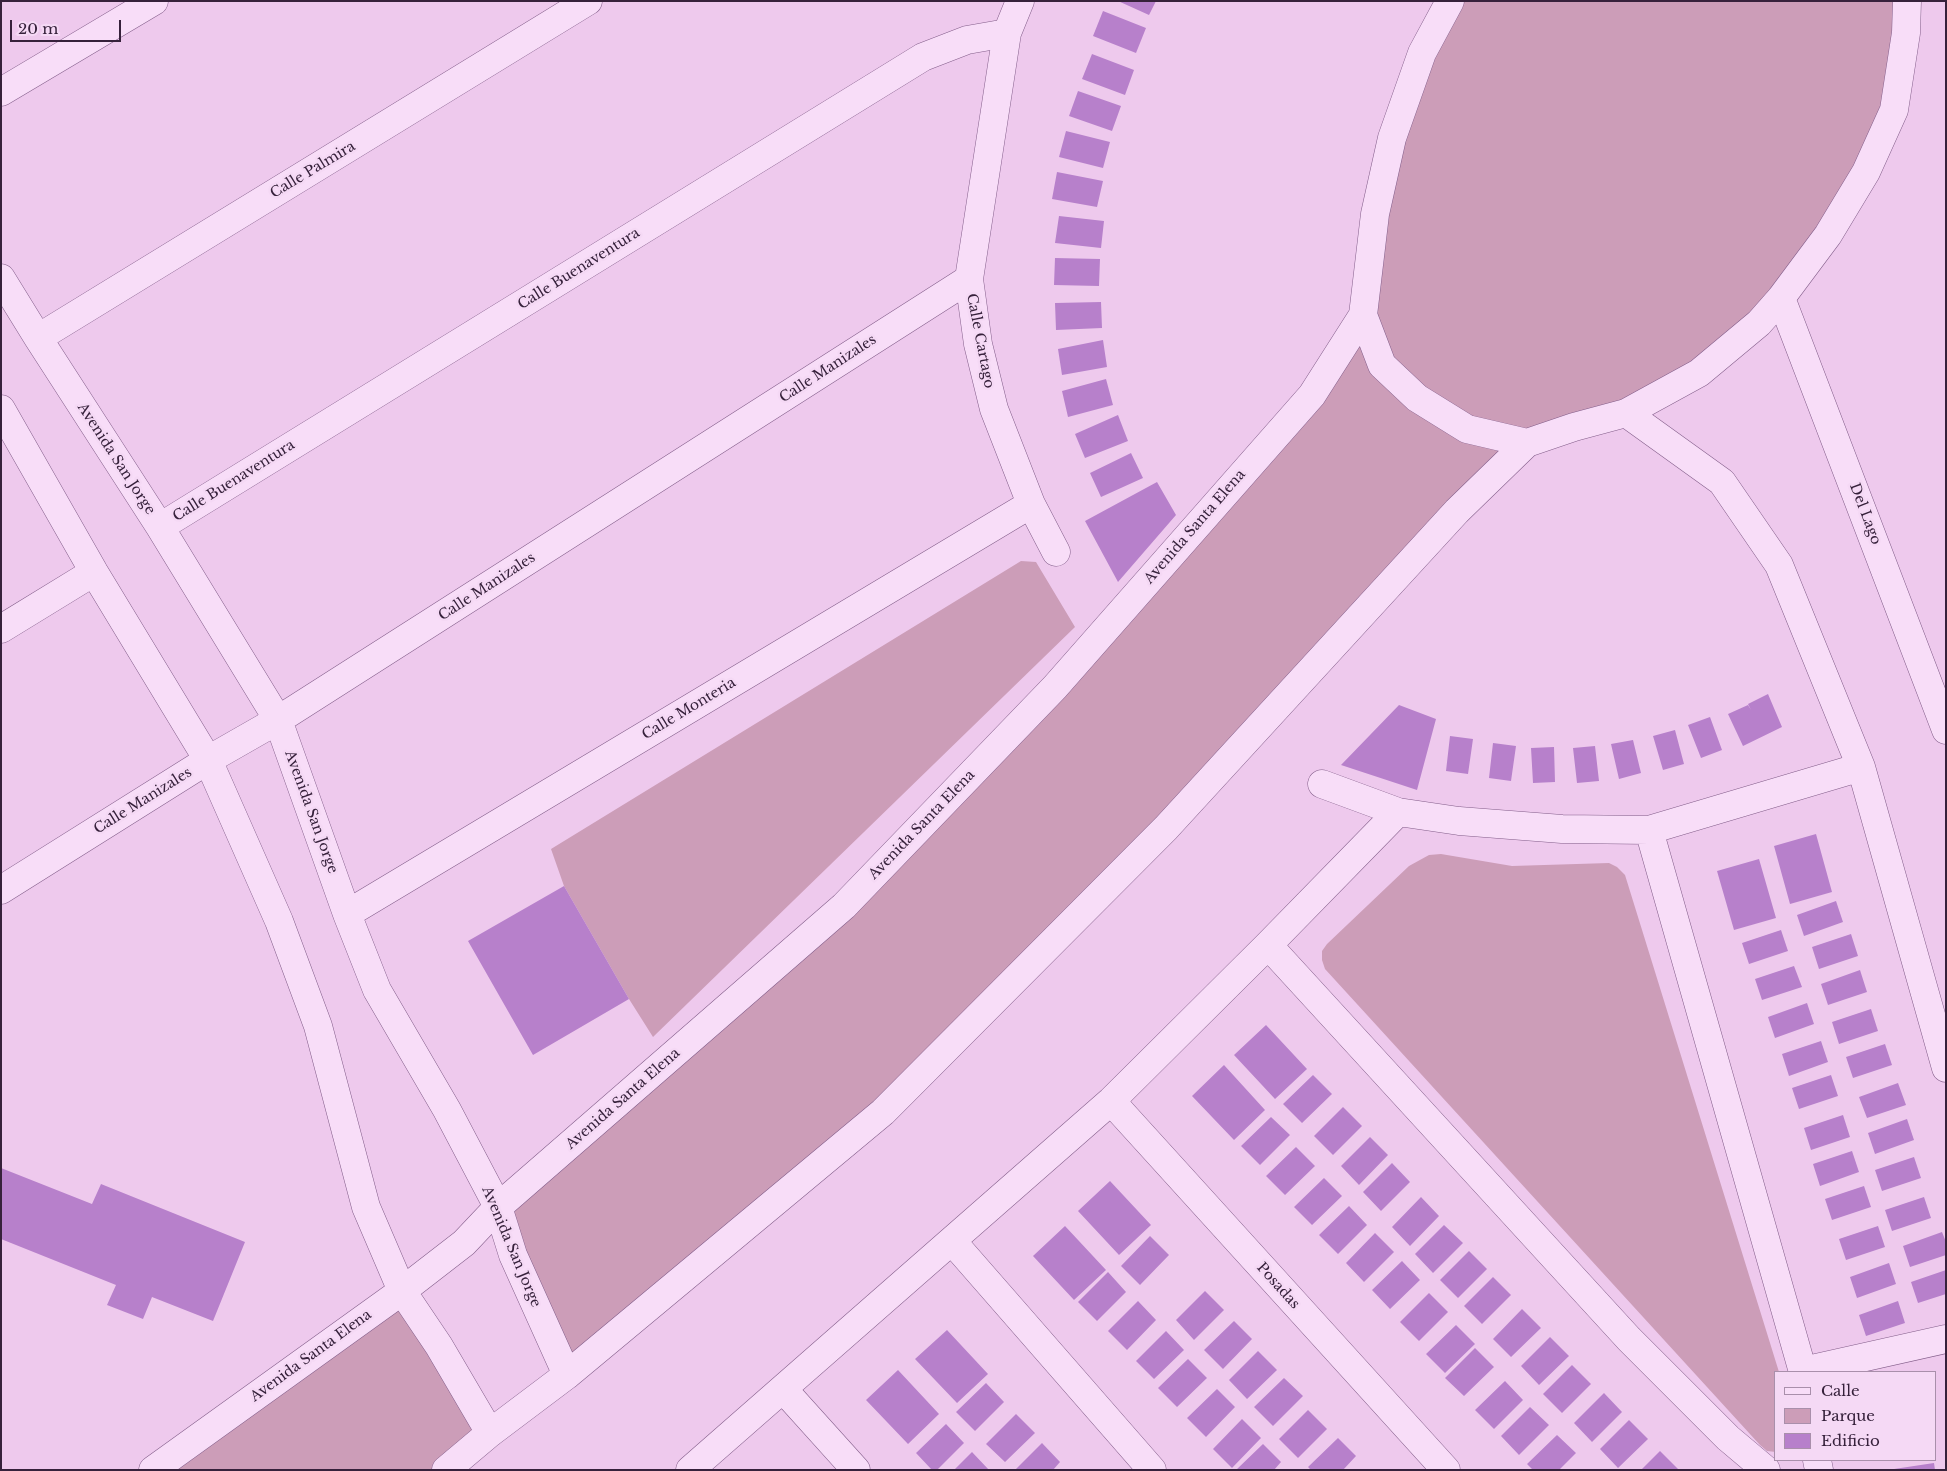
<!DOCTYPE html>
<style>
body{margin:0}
#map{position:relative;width:1947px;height:1471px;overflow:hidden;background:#eec9ed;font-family:"Libre Baskerville",serif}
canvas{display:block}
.frame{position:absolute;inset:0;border:2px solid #36213b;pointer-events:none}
.legend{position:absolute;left:1774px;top:1371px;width:162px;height:90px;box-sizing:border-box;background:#f5d9f5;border:1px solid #a98fab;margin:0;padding:6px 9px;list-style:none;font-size:15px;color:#36213b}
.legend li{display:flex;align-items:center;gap:10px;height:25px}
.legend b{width:25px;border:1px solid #a98fab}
.scale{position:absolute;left:10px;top:20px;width:111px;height:22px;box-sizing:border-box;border:2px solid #36213b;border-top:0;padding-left:6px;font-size:15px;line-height:18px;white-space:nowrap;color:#36213b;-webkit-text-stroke:4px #f5d9f5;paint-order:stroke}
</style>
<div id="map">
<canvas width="1947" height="1471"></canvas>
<div class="frame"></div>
<ul class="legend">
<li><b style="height:6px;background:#f8ddf8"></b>Calle</li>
<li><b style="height:14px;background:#cc9db8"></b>Parque</li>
<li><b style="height:14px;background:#b780cb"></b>Edificio</li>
</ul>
<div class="scale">20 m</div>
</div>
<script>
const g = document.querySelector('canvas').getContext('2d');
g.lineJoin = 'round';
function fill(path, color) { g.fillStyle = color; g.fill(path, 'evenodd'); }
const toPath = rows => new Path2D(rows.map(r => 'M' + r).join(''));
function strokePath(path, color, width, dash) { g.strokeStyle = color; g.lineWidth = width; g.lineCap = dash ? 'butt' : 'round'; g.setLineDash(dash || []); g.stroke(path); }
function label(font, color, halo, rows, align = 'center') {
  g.font = font + ' "Libre Baskerville",serif'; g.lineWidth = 5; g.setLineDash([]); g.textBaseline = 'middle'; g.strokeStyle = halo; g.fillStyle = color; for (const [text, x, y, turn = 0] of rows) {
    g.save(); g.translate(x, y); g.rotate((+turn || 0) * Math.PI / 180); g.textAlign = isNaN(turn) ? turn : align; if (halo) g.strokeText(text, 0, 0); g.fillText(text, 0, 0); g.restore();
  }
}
const green = toPath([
 [1450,1,1907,1,1894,110,1828,235,1699,373,1527,443,883,1112,567,1375,498,1207,844,906,1055,687,1363,315,1375,214],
 [1021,561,1036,562,1075,627,653,1037,629,999,564,886,551,849],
 [1441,854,1512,866,1609,863,1617,867,1625,875,1779,1372,1776,1372,1776,1452,1767,1451,1760,1445,1325,969,1322,960,1322,951,1327,944,1409,866,1429,855],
 [402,1291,490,1433,446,1470,153,1470]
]);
const building = toPath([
 [1118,1,1156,1,1149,15],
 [1103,11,1146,28,1136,53,1093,36],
 [1092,54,1134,70,1125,95,1082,79],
 [1078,91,1121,106,1112,131,1069,116],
 [1066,131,1110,142,1103,168,1059,157],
 [1057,172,1103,181,1097,207,1052,199],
 [1059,216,1104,221,1101,248,1055,243],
 [1055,258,1100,259,1099,286,1054,285],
 [1101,302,1102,328,1056,330,1055,303],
 [1103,340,1107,367,1062,375,1058,349],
 [1106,379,1113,405,1068,417,1062,391],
 [1118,415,1128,441,1085,458,1075,434],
 [1131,453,1143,478,1101,497,1090,473],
 [1157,482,1176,515,1118,582,1085,521],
 [1768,694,1782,727,1743,746,1728,714,1748,705,1751,710,1748,704],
 [1399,705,1436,719,1417,790,1341,765],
 [1710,717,1722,750,1701,758,1688,725],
 [1675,730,1684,764,1663,770,1653,736],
 [1450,736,1473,739,1468,774,1446,771],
 [1633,740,1641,773,1619,779,1611,744],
 [1493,743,1516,746,1511,781,1489,778],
 [1595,746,1599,781,1577,783,1573,748],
 [1554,747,1555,782,1533,783,1531,748],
 [1816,834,1832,892,1790,904,1774,846],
 [1759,859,1776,918,1734,930,1717,871],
 [564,886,629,999,533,1055,468,941],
 [1836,901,1843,922,1804,936,1797,915],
 [1781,930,1788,951,1749,964,1742,943],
 [1851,934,1858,956,1819,969,1812,947],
 [1794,966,1802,987,1762,1000,1755,979],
 [1860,970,1867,992,1828,1005,1821,984],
 [1807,1003,1814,1024,1775,1038,1768,1017],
 [1871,1009,1878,1031,1839,1044,1832,1022],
 [1266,1025,1307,1069,1275,1099,1234,1055],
 [1821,1041,1828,1062,1789,1076,1782,1054],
 [1885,1044,1892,1065,1853,1078,1846,1057],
 [1224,1065,1265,1110,1234,1140,1192,1096],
 [1313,1075,1332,1094,1302,1123,1283,1104],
 [1831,1075,1838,1096,1799,1109,1792,1088],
 [1898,1083,1906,1105,1867,1118,1859,1097],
 [1343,1107,1362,1126,1333,1155,1314,1136],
 [1843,1115,1850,1137,1811,1150,1804,1128],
 [1271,1117,1290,1135,1260,1165,1241,1146],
 [1907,1119,1914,1140,1875,1154,1868,1133],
 [1370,1137,1388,1155,1359,1185,1341,1166],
 [1296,1147,1315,1166,1285,1195,1266,1176],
 [1852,1151,1859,1172,1820,1186,1813,1164],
 [1914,1157,1921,1178,1882,1191,1875,1170],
 [1392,1163,1410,1182,1381,1211,1363,1192],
 [1,1168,92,1204,101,1184,245,1242,213,1321,152,1297,143,1319,107,1305,116,1285,1,1239],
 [1324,1178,1342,1196,1312,1225,1294,1207],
 [1110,1181,1151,1225,1119,1255,1078,1211],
 [1864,1186,1871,1207,1832,1220,1825,1199],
 [1421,1197,1439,1216,1410,1246,1392,1227],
 [1924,1197,1931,1218,1892,1231,1885,1210],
 [1349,1206,1367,1225,1338,1254,1319,1235],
 [1444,1225,1463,1243,1433,1273,1415,1254],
 [1065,1226,1106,1270,1074,1300,1033,1256],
 [1878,1226,1885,1247,1846,1260,1839,1239],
 [1942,1232,1946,1242,1946,1255,1910,1267,1903,1246],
 [1375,1233,1394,1252,1364,1282,1346,1263],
 [1150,1236,1169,1255,1140,1285,1121,1266],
 [1469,1251,1487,1269,1458,1298,1440,1280],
 [1402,1261,1420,1280,1390,1309,1372,1290],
 [1889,1263,1896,1284,1857,1298,1850,1277],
 [1946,1270,1946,1294,1918,1303,1911,1282],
 [1108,1272,1126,1292,1097,1321,1078,1302],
 [1493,1277,1511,1295,1482,1324,1464,1306],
 [1205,1291,1224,1310,1194,1340,1176,1320],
 [1429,1293,1448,1312,1419,1341,1400,1322],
 [1138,1301,1156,1320,1127,1350,1108,1331],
 [1898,1301,1905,1323,1866,1336,1859,1315],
 [1522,1309,1541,1328,1511,1357,1493,1339],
 [1234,1321,1252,1339,1223,1369,1204,1350],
 [1456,1325,1475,1344,1445,1373,1426,1354],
 [947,1330,988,1374,957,1403,915,1359],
 [1166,1331,1184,1350,1154,1379,1136,1361],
 [1550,1337,1569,1356,1539,1385,1521,1366],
 [1475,1348,1494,1367,1464,1396,1445,1378],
 [1258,1351,1277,1370,1247,1399,1229,1380],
 [1188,1359,1207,1378,1177,1407,1158,1388],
 [1572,1365,1591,1384,1562,1413,1543,1394],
 [898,1370,939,1414,908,1444,866,1400],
 [1284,1378,1303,1396,1273,1426,1254,1407],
 [1505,1381,1523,1400,1494,1429,1475,1410],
 [986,1383,1004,1402,975,1431,956,1412],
 [1217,1389,1235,1407,1206,1437,1187,1418],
 [1604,1393,1622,1412,1592,1442,1574,1423],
 [1530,1407,1549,1425,1519,1455,1501,1436],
 [1308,1410,1327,1429,1298,1458,1279,1439],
 [1016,1414,1035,1433,1005,1462,986,1444],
 [1242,1419,1261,1438,1232,1468,1213,1449],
 [1629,1420,1648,1439,1618,1468,1600,1449],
 [946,1424,964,1443,937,1470,932,1470,916,1453],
 [1557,1435,1576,1453,1559,1470,1533,1470,1527,1464],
 [1338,1438,1356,1456,1343,1470,1311,1470,1308,1467],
 [1042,1443,1060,1462,1053,1470,1015,1470],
 [1263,1444,1281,1462,1274,1470,1236,1470],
 [1660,1451,1679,1470,1641,1470],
 [972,1452,989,1470,954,1470],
 [1934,1463,1935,1470,1894,1470,1894,1469]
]);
const minor = toPath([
 [1020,1,1007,33,969,279,978,344,994,409,1031,504,1056,552],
 [1,92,154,1],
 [1,278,38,338,160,527,278,720,347,914,377,990,447,1110,498,1207,513,1255,567,1375],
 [1781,298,1946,730],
 [1363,315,1382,365,1417,398,1467,429,1527,443,1574,427,1626,413,1699,373,1759,323,1781,298,1828,235,1866,172,1894,110,1906,33,1907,1],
 [38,338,588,1],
 [1,409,94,572,208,760,279,921,318,1026,366,1207,402,1291,439,1346,490,1433],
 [1626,413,1722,482,1779,565,1861,767,1946,1068],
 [160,527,923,57,967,40,1007,33],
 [1,629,94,572],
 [1322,784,1398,812,1459,821,1562,829,1649,830,1861,767],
 [1649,830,1803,1372],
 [1,890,208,760,278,720,969,279],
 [347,914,1031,504],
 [1268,945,1629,1339,1728,1438,1766,1470],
 [1111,1101,1446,1470],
 [952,1241,1152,1470],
 [1803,1371,1946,1339],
 [783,1389,856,1470],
 [1817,1460,1819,1470],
 [153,1470,402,1291,464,1243,498,1207,844,906,1055,687,1312,395,1363,315,1375,214,1392,138,1422,53,1450,1],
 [446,1470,490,1433,567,1375,883,1112,1166,828,1457,511,1527,443],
 [690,1470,1111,1101,1268,945,1398,812]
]);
const streetNames = [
 ["Calle Palmira",313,170,-31],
 ["Calle Buenaventura",579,269,-32],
 ["Calle Cartago",980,341,79],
 ["Calle Manizales",828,369,-33],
 ["Avenida San Jorge",116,459,57],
 ["Calle Buenaventura",234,481,-32],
 ["Del Lago",1865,514,69],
 ["Avenida Santa Elena",1195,527,-49],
 ["Calle Manizales",487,587,-33],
 ["Calle Monteria",689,709,-31],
 ["Calle Manizales",143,801,-32],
 ["Avenida San Jorge",311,812,70],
 ["Avenida Santa Elena",922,825,-46],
 ["Avenida Santa Elena",623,1099,-41],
 ["Avenida San Jorge",511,1247,67],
 ["Posadas",1278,1286,48],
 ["Avenida Santa Elena",311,1356,-36]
];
fill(green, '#cc9db8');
fill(building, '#b780cb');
strokePath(minor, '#835e8a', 29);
strokePath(minor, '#f8ddf8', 28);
label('14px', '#36213b', '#f5d9f5', streetNames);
</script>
